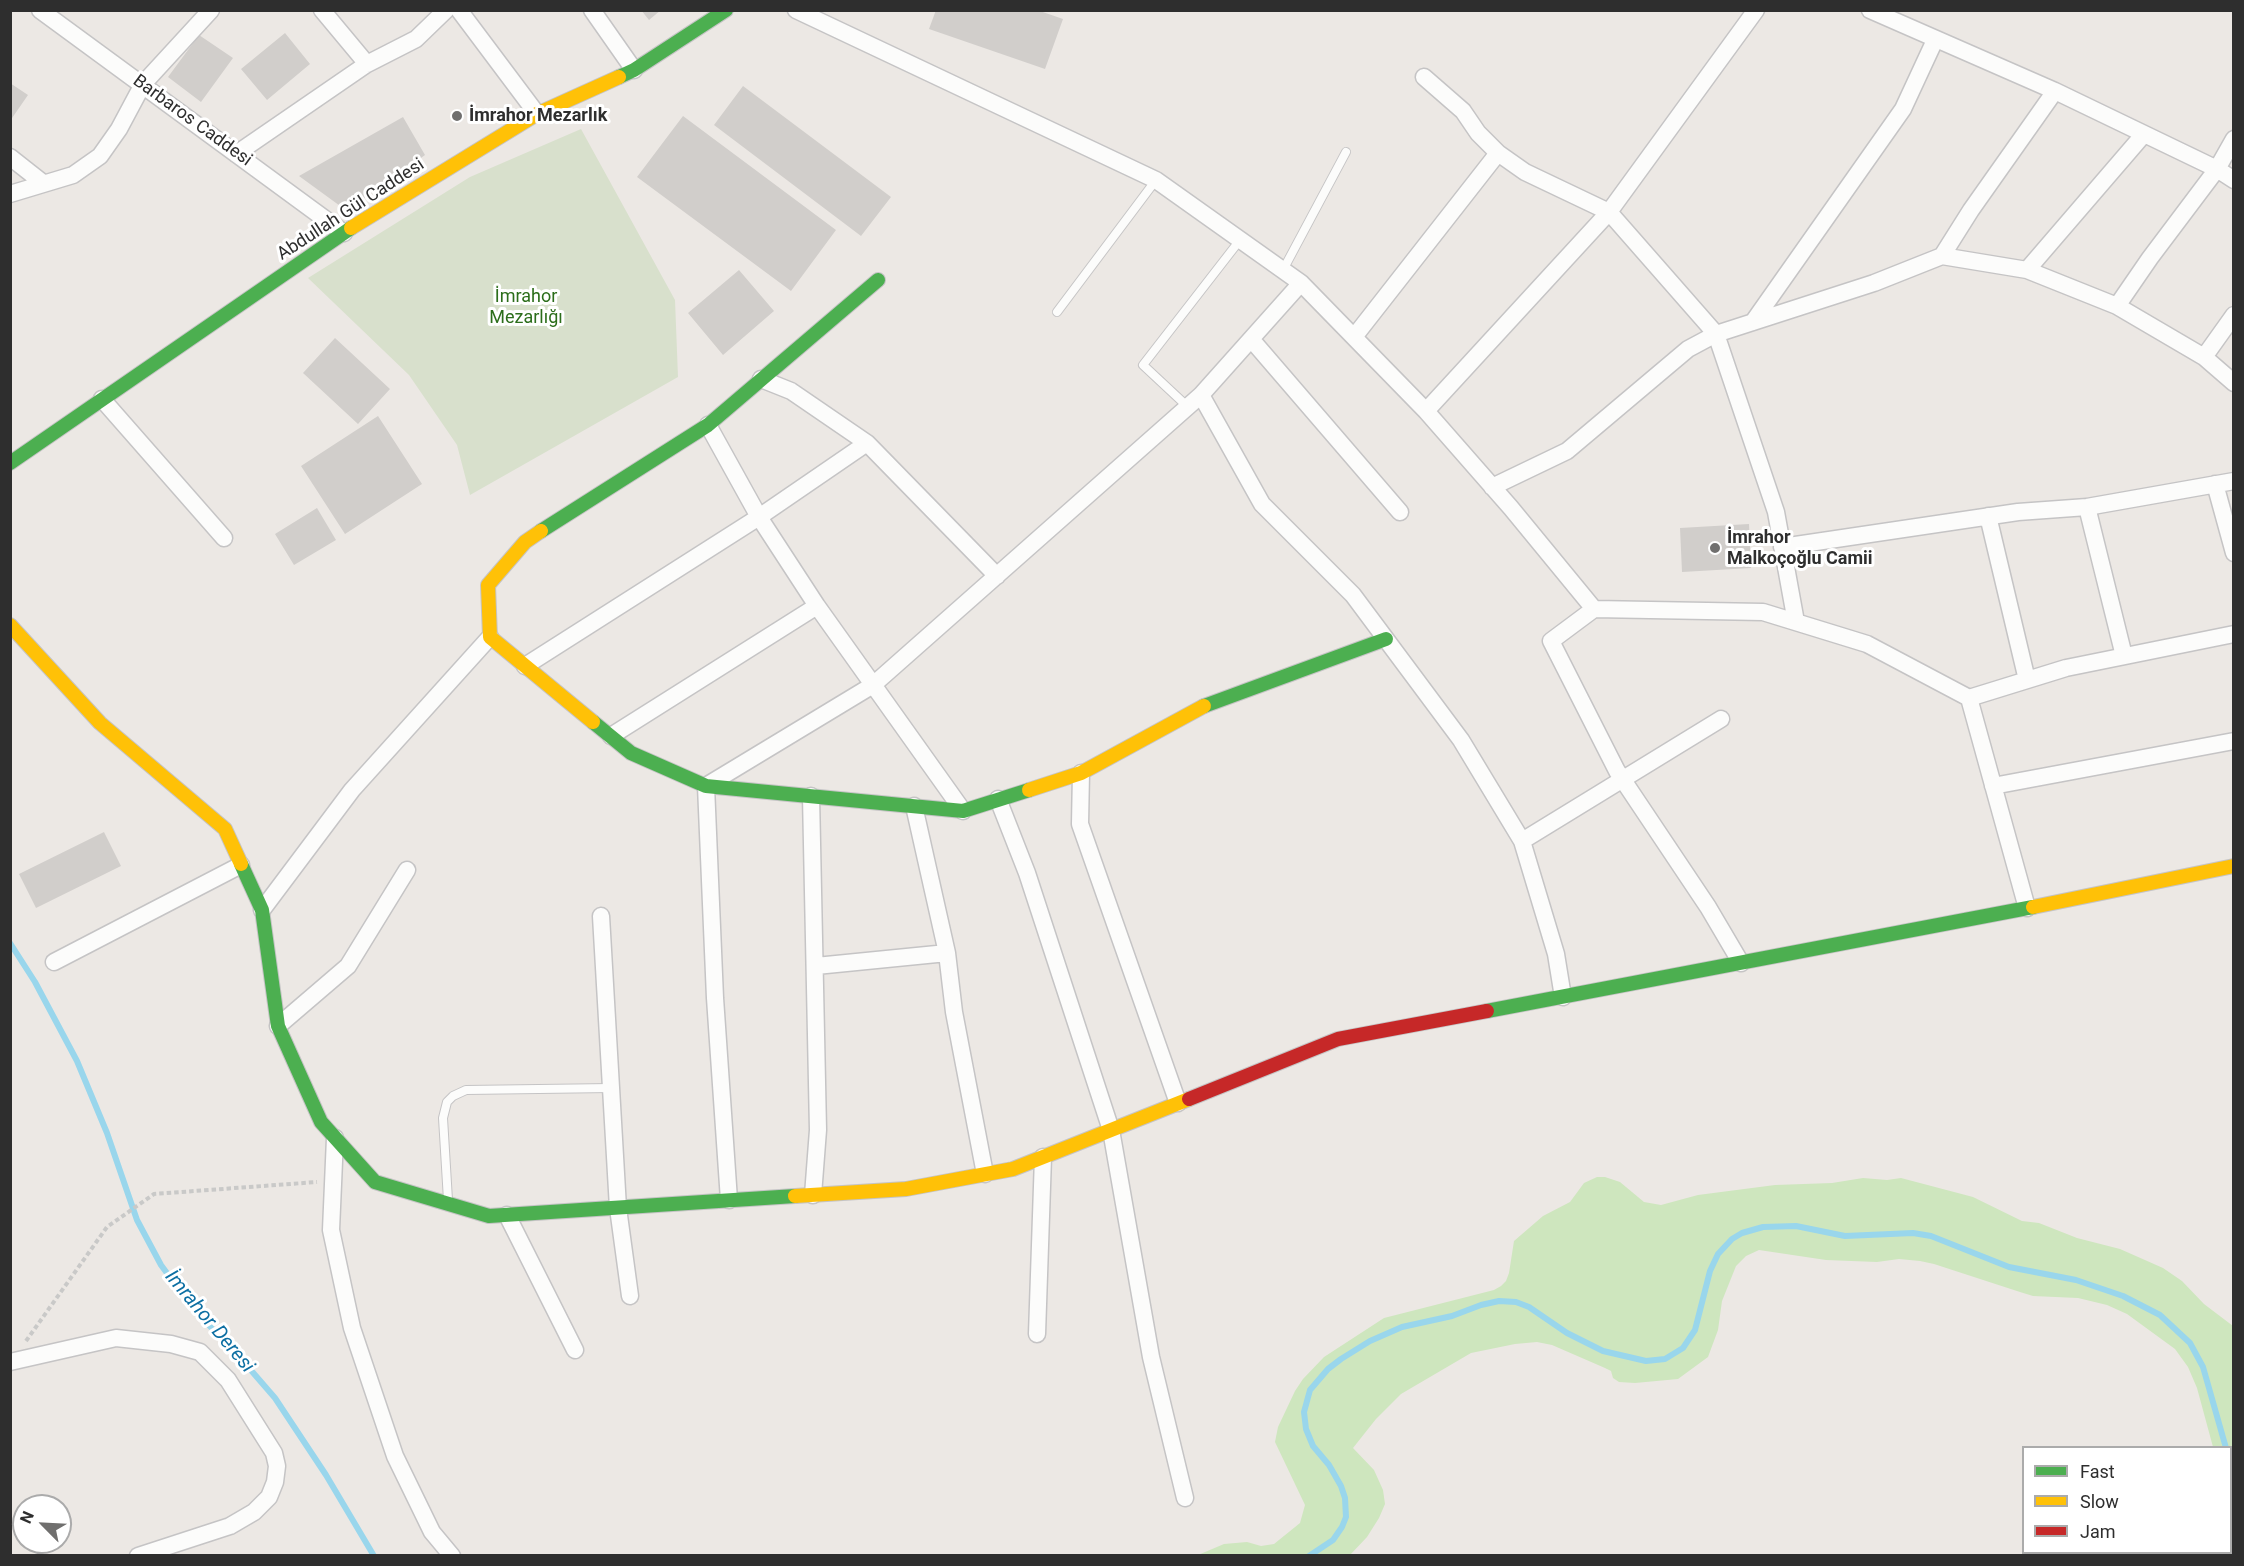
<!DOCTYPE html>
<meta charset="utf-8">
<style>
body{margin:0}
#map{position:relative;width:2244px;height:1566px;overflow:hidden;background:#ece8e4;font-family:Roboto,sans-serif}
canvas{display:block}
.frame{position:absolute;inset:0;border:12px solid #2e2e2e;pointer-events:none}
.legend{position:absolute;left:2022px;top:1446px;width:210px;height:108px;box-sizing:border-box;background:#fff;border:2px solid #ababab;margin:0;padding:8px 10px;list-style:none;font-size:18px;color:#2e2e2e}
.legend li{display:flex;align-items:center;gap:12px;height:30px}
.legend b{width:30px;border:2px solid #ababab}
.north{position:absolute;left:12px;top:1494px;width:60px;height:60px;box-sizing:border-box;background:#fff;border:2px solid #ababab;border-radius:50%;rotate:294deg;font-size:16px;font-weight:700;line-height:24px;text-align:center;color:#2e2e2e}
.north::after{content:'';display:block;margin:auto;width:21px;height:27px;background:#706f6e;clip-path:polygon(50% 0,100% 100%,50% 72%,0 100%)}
</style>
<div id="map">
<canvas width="2244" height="1566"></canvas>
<div class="frame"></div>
<ul class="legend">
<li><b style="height:8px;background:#4caf50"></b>Fast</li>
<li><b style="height:8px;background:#ffc107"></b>Slow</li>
<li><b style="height:8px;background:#c62828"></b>Jam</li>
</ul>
<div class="north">N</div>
</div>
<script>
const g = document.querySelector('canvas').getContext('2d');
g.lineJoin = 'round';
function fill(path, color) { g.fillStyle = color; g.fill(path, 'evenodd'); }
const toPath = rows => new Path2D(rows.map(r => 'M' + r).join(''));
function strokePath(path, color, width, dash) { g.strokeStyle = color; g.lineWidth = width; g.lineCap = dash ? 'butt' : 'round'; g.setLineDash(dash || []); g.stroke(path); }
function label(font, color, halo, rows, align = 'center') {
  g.font = font + ' Roboto,sans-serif'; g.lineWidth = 6; g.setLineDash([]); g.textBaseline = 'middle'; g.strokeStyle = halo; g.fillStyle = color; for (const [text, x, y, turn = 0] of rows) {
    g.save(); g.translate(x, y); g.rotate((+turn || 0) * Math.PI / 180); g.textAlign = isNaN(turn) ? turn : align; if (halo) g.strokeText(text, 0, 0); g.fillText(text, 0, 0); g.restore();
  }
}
const green = toPath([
 [1597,1177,1605,1177,1620,1182,1644,1202,1661,1205,1698,1195,1775,1185,1832,1183,1863,1178,1887,1180,1901,1178,1973,1197,2022,1221,2039,1223,2077,1238,2120,1249,2163,1268,2182,1281,2204,1304,2233,1326,2233,1520,2230,1508,2230,1448,2213,1447,2197,1388,2188,1367,2175,1349,2127,1314,2107,1305,2078,1298,2033,1296,2020,1292,1934,1264,1920,1261,1899,1259,1877,1262,1826,1260,1759,1250,1746,1256,1736,1266,1722,1301,1718,1330,1708,1357,1678,1379,1635,1383,1619,1382,1613,1378,1611,1371,1605,1368,1552,1345,1537,1342,1515,1344,1471,1353,1401,1394,1376,1419,1353,1448,1374,1470,1383,1490,1385,1504,1379,1518,1367,1537,1350,1555,1198,1555,1224,1544,1247,1542,1261,1546,1274,1544,1300,1523,1305,1505,1275,1442,1278,1427,1295,1391,1303,1379,1324,1357,1384,1318,1494,1290,1501,1286,1506,1281,1509,1273,1514,1241,1543,1216,1570,1202,1584,1183]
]);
const cemetery = toPath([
 [581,129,675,300,678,377,470,495,457,445,409,375,308,278,470,177]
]);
const stream = toPath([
 [10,943,35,982,77,1061,107,1133,137,1220,161,1265,194,1310,236,1353,275,1398,326,1475,374,1556],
 [2230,1459,2234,1467],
 [1309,1556,1333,1540,1342,1527,1346,1517,1345,1498,1341,1486,1329,1465,1313,1446,1306,1429,1304,1412,1310,1390,1328,1369,1341,1359,1370,1341,1402,1327,1452,1316,1481,1305,1499,1301,1516,1302,1529,1307,1567,1333,1603,1351,1646,1361,1665,1359,1683,1348,1695,1330,1710,1271,1718,1254,1732,1239,1742,1233,1763,1227,1796,1226,1845,1236,1913,1233,1931,1236,2009,1267,2076,1280,2123,1296,2160,1315,2190,1343,2203,1367,2226,1448]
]);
const building = toPath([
 [641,10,661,10,649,20],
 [936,10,1037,10,1063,19,1045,69,929,29],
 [285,33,310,64,267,100,241,69],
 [199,35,233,58,201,102,168,77],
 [10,83,28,95,10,121],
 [743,86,891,197,861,236,714,125],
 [683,116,836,230,791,291,637,177],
 [403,117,425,155,347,211,299,176],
 [739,270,774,311,723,355,688,313],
 [335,338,390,389,358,424,303,373],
 [378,416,422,484,345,534,301,466],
 [317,508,336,540,294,565,275,534],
 [1749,524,1751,568,1682,572,1680,528],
 [104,832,121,866,36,908,19,874]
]);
const path = toPath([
 [26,1341,107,1227,154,1194,317,1182]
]);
const lane = toPath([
 [1283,270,1346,152],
 [1057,312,1156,180],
 [1188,407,1143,365,1240,240],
 [448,1200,443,1118,447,1102,453,1096,466,1090,611,1088]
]);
const street = toPath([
 [40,10,344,233],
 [322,10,367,64],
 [459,10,537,114],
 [592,10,634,70],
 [796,10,1156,180,1301,283,1426,411,1511,508,1594,609],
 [1870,10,2055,91,2217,169,2234,180],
 [1424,77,1463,111,1478,133,1498,153,1525,172,1609,212,1716,334,1776,512,1796,622],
 [236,154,367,64,416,39,446,10],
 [10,157,43,183],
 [10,194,73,175,100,156,119,129,143,84,211,10],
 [1942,256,1971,210,2055,91],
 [2027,270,2144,134],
 [2117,306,2204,357,2234,383],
 [1753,322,1903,109,1935,40],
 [1354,337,1498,153],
 [1251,339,1400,512],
 [2204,357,2234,315],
 [761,379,791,391,867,443,997,576],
 [1201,395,1262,504,1353,595,1461,740,1522,841,1556,954,1563,997],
 [102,399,224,538],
 [1426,411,1609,212,1756,10],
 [708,425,759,517,817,606,963,811],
 [2215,484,2234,553],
 [1492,487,1567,451,1688,349,1716,334,1874,283,1942,256,2027,270,2117,306,2150,258,2217,169,2234,139],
 [2087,507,2124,656],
 [1988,516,2027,680],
 [1782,547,2018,512,2087,507,2234,481],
 [525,666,759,517,867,443],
 [611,736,817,606],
 [1081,773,1080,824,1178,1103],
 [1993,786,2234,741],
 [811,796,818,1130,813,1195],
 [998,799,1027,873,1111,1130,1151,1357,1185,1498],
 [914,806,947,953,954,1012,985,1174],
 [1522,841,1721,719],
 [2027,908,1969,698,2066,668,2234,634],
 [262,910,352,790,490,637],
 [601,916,618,1208,630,1296],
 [54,962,241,865],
 [1741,963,1708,907,1617,771,1551,641,1594,609,1763,612,1867,644,1969,698],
 [816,966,947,953],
 [278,1026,348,966,407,870],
 [335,1138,331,1230,352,1328,395,1456,432,1532,452,1556],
 [729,1200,715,998,706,786,873,685,1201,395,1301,283],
 [507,1215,575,1350],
 [1037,1334,1043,1157],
 [10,1362,116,1338,171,1344,200,1352,228,1380,274,1453,277,1466,275,1482,269,1497,254,1512,230,1526,138,1556]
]);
const fast = toPath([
 [619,77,634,70,726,10],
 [10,463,351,228],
 [541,531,708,425,878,280],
 [1204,706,1386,639],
 [593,722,631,753,706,786,963,811,1029,790],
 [241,864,262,910,278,1026,321,1122,375,1182,489,1216,795,1196],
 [1487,1011,2033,907]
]);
const slow = toPath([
 [351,228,537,114,619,77],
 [541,531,525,542,488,585,490,637,593,722],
 [10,625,100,723,225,829,241,864],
 [1029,790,1081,773,1204,706],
 [2033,907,2234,866],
 [795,1196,906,1189,1013,1169,1189,1099]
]);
const jam = toPath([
 [1189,1099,1338,1039,1487,1011]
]);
const markers = [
 [457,116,6,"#706f6e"],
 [1715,548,6,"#706f6e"]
];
const poiNames = [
 ["İmrahor Mezarlık",469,116],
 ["İmrahor",1727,538],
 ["Malkoçoğlu Camii",1727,559]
];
const streetNames = [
 ["Barbaros Caddesi",192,121,36],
 ["Abdullah Gül Caddesi",351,210,-33]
];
const parkNames = [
 ["İmrahor",526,297],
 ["Mezarlığı",526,318]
];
const waterNames = [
 ["İmrahor Deresi",209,1322,50]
];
fill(green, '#cee6be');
fill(cemetery, '#d8e0cc');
strokePath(stream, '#99d6ec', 6);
fill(building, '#d1cecb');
strokePath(lane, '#c5c4c5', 10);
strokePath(street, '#c5c4c5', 19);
strokePath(fast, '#c5c4c5', 16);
strokePath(slow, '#c5c4c5', 16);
strokePath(jam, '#c5c4c5', 16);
strokePath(path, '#c9c9c8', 4, [4.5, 3]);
strokePath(lane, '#fcfcfb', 8);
strokePath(street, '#fcfcfb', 16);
strokePath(fast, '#4caf50', 14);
strokePath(slow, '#ffc107', 14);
strokePath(jam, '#c62828', 14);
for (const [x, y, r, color] of markers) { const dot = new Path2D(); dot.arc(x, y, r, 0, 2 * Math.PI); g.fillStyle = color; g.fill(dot); strokePath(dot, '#fff', 2); }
label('bold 18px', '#2e2e2e', '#fff', poiNames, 'left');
label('18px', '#2e2e2e', '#fff', streetNames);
label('18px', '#2c6e1b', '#fff', parkNames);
label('italic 20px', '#0d6fa3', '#fff', waterNames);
</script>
